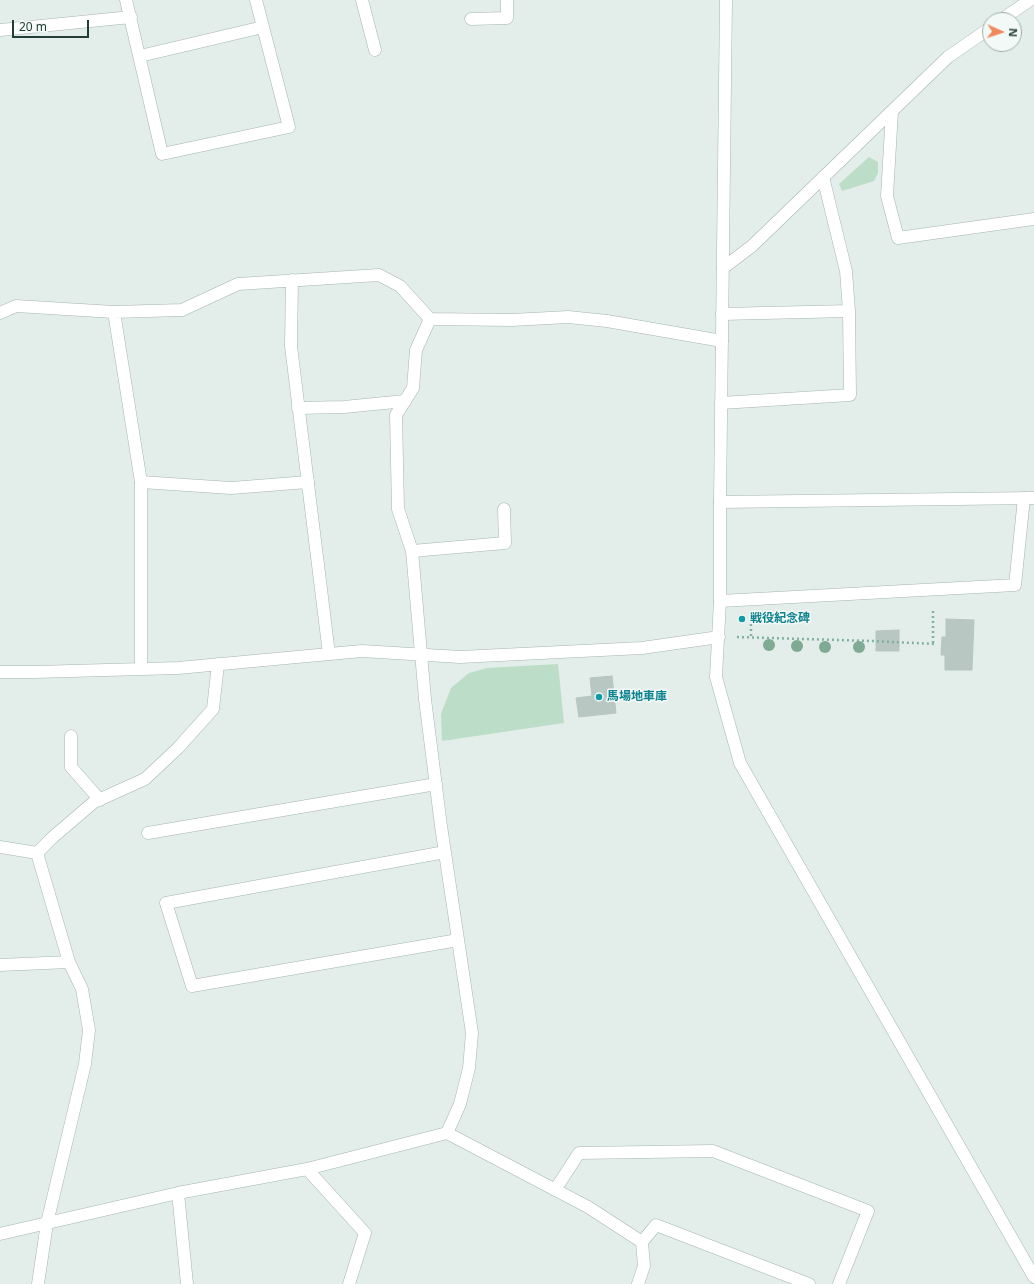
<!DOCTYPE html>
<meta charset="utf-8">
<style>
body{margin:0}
#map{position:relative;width:1034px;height:1284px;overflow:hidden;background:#e3ede9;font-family:"Noto Sans",sans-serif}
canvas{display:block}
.north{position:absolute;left:982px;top:12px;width:40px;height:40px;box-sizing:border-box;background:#f3f9f6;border:1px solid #a0aeaa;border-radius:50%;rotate:93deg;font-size:11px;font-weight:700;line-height:16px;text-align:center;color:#233e38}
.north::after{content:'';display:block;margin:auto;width:14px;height:18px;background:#f1885d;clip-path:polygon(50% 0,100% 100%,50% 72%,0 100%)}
.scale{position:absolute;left:12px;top:20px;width:77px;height:18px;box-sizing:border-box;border:2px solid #233e38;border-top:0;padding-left:5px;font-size:12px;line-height:14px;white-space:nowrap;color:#233e38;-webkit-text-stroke:3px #f3f9f6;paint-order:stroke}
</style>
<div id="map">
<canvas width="1034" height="1284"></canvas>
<div class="north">N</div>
<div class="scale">20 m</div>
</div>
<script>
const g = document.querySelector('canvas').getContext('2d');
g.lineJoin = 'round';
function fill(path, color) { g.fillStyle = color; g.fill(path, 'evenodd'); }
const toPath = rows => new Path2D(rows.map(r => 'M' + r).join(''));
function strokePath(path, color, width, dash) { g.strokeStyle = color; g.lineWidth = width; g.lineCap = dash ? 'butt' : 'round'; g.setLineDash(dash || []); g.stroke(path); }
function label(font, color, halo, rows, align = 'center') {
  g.font = font + ' "Noto Sans","Noto Sans JP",sans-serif'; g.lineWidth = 3; g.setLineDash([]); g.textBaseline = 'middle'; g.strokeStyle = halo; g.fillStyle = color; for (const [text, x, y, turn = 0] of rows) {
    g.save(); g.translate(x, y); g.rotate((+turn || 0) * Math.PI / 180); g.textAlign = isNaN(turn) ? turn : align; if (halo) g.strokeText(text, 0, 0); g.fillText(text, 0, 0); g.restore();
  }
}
const green = toPath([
 [869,157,878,162,878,173,874,181,842,191,839,184],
 [558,664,564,723,442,741,441,714,451,688,469,673,487,668]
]);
const building = toPath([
 [946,619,974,620,972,670,945,670,945,655,941,655,942,637,946,637,946,619],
 [899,630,899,651,876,651,876,631,899,630],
 [612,676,616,713,579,717,576,698,592,696,590,678,612,676]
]);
const path = toPath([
 [751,619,751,638],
 [737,637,872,641,936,644],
 [933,643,933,608]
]);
const lane = toPath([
 [298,408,344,407,405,401],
 [141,482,231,488,308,482],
 [720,601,1015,585,1024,498]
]);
const street = toPath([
 [126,0,162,154,289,127,256,0],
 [362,0,375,50],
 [471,19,507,18,507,0],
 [1001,20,1030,0],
 [0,30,131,17],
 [140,56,263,27],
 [892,111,887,196,898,238,1034,219],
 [723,268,752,246,948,57,990,28],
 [292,280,291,346,329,654],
 [114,312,141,482,141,669],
 [0,313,16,306,114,312,182,310,238,284,379,275,400,286,430,319,512,320,568,317,607,321,722,341],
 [722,314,849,311],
 [430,319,416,350,413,388,396,415,398,509,412,551,425,699,441,826,472,1033,469,1068,460,1104,447,1133],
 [721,403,850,395,849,311,846,271,823,177],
 [720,502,1034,498],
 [412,551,505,543,504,509],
 [0,672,35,672,178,668,362,651,460,657,642,648,719,637],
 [71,736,71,767,100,800],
 [148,833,436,784],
 [0,847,37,853,69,962,82,989,89,1030,85,1064,47,1223,38,1284],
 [445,852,166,903,192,986,458,940],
 [37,853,53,837,94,802,145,779,178,748,213,709,218,664],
 [0,965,69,962],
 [307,1169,365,1233,349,1284],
 [555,1190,579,1153,713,1151,868,1211,839,1284],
 [178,1193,187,1284],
 [0,1234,178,1193,307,1169,447,1133,588,1207,642,1242,644,1266,638,1284],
 [642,1242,656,1225,809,1284]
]);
const secondary = toPath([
 [726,0,720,502,720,601,716,677,740,763,1034,1277]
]);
const trees = [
 [769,645],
 [797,646],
 [825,647],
 [859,647]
];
const markers = [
 [742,619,4,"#0f9aa8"],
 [599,697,4,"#0f9aa8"]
];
const cultureNames = [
 ["戦役紀念碑",750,619],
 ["馬場地車庫",607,697]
];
fill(green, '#bcddc7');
fill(building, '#b8c7c2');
strokePath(building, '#b5c6c0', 1);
strokePath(lane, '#a6b5b0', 13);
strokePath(street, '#a6b5b0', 13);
strokePath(secondary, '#a1b8b1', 13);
strokePath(path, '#83b0a4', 2.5, [2, 3]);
strokePath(lane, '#fff', 12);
strokePath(street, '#fff', 12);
strokePath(secondary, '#fff', 12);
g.fillStyle = '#7faa93';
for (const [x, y] of trees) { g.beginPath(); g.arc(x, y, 6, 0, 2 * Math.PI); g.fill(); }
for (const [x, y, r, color] of markers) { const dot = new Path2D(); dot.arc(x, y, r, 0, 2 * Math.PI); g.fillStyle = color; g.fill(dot); strokePath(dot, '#f3f9f6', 1.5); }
label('bold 12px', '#0d838f', '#f3f9f6', cultureNames, 'left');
</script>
